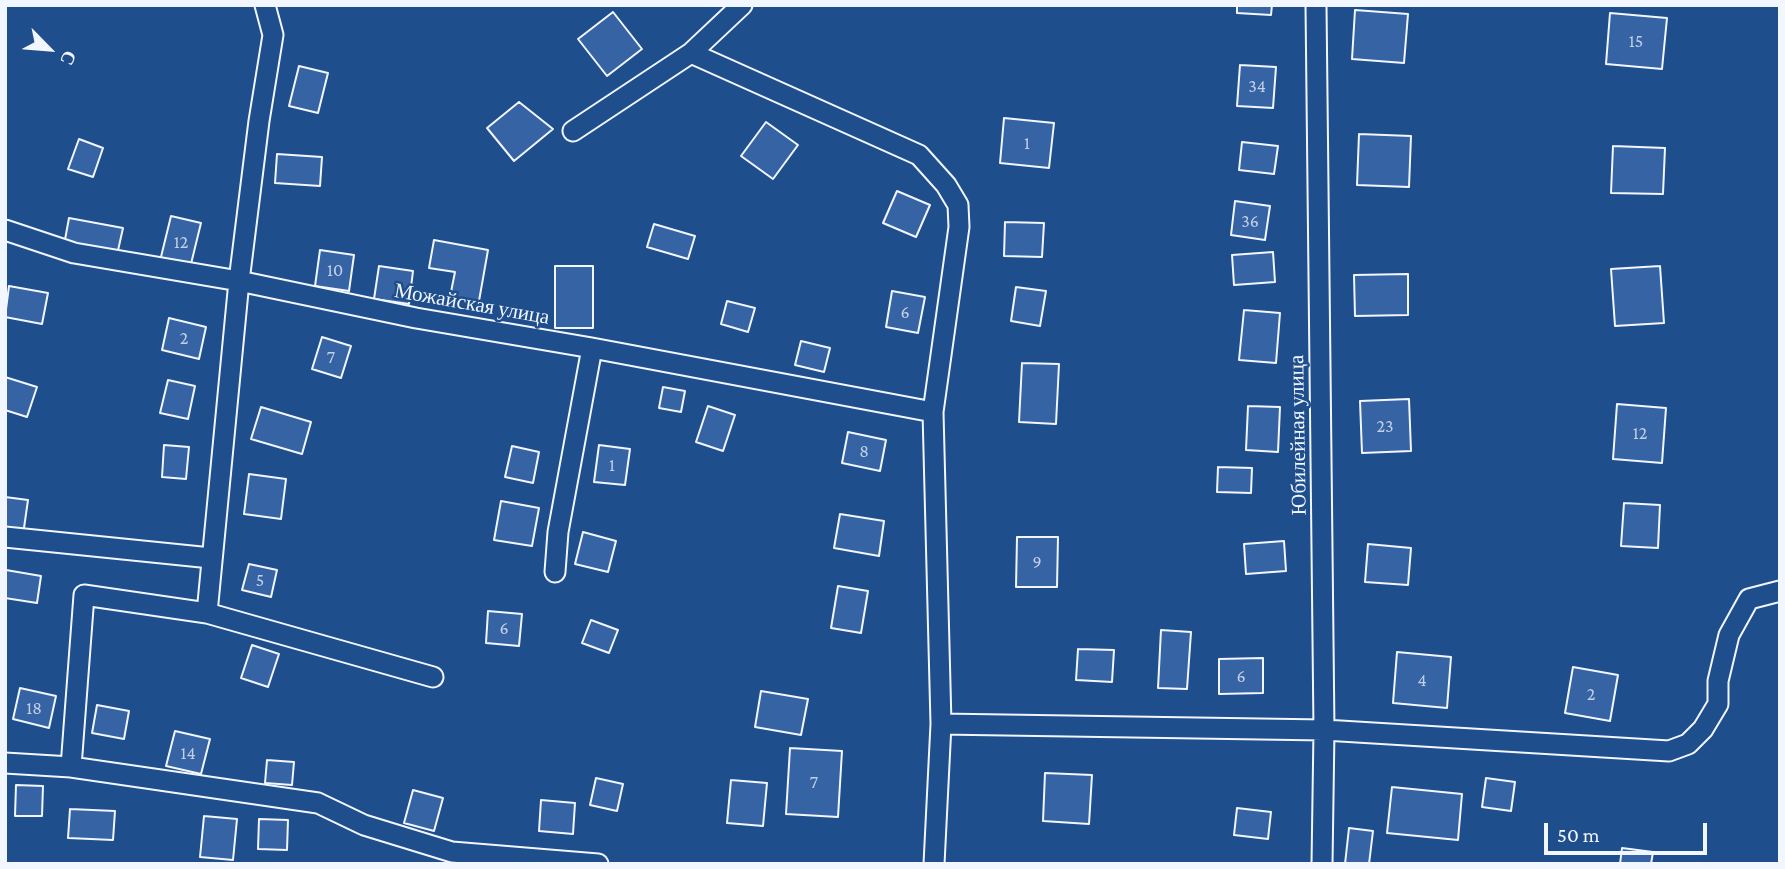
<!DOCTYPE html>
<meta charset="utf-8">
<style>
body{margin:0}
#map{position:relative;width:1785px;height:869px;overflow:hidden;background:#1f4e8c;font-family:"Crimson Pro",serif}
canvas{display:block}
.frame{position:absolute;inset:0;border:7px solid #f2f6ff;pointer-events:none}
.north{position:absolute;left:14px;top:14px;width:70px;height:70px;-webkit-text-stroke:5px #1f4e8c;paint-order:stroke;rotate:115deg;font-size:19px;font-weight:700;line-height:28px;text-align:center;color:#f2f6ff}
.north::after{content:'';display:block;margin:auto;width:24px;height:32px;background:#f2f6ff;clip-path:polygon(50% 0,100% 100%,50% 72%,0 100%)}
.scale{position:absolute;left:1544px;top:823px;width:163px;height:32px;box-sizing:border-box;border:4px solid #f2f6ff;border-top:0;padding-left:9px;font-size:21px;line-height:24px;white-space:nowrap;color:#f2f6ff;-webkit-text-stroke:5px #1f4e8c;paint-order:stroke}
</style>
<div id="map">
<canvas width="1785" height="869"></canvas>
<div class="frame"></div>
<div class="north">С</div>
<div class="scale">50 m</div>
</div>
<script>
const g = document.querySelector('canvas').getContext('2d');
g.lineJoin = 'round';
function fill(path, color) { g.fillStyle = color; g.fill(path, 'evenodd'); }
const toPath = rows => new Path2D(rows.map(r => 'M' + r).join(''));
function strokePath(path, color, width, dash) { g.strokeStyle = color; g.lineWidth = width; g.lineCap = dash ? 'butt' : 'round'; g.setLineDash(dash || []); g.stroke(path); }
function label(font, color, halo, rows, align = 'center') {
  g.font = font + ' "Crimson Pro",serif'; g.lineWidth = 5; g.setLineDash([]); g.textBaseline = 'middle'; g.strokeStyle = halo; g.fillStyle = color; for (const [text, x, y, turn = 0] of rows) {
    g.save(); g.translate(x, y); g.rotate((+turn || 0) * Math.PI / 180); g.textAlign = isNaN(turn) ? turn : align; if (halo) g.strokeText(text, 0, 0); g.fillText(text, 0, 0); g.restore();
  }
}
const building = toPath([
 [1237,5,1272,5,1271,15,1237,13,1237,5],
 [1355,10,1408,14,1404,63,1352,59,1355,10],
 [613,12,642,49,607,76,578,39,613,12],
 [1610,13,1667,18,1662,69,1606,64,1610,13],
 [1240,65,1276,67,1273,108,1237,106,1240,65],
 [299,66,328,73,318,113,289,106,299,66],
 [519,102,553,129,514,161,487,128,519,102],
 [1004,118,1054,123,1049,168,1000,163,1004,118],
 [766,122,798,145,773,179,741,156,766,122],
 [1359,134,1411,136,1409,187,1357,185,1359,134],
 [79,139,103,148,93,177,68,169,79,139],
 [1242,142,1278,146,1274,174,1239,170,1242,142],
 [1613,146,1665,148,1663,194,1611,193,1613,146],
 [277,154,322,157,320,186,275,183,277,154],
 [897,191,930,205,916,237,883,223,897,191],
 [1235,201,1270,206,1265,240,1231,235,1235,201],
 [171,216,201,223,190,268,160,261,171,216],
 [69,218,123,228,117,255,64,245,69,218],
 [1005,222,1044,223,1042,257,1004,256,1005,222],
 [654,224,695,236,688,259,647,247,654,224],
 [434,240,488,250,479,301,450,297,455,272,429,268,434,240],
 [320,250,354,255,349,291,315,286,320,250],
 [1273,252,1275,282,1234,285,1232,255,1273,252],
 [379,266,413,271,409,304,374,299,379,266],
 [555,266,593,266,593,328,555,328,555,266],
 [1660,266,1664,323,1615,326,1611,269,1660,266],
 [1408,274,1408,315,1355,316,1354,275,1408,274],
 [9,286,48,293,42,324,5,317,9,286],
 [1016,287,1046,291,1040,326,1011,321,1016,287],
 [892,291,925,297,918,333,886,327,892,291],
 [727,301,755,308,748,332,721,324,727,301],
 [1244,310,1280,313,1276,363,1239,360,1244,310],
 [169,318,206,327,199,359,162,350,169,318],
 [322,337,351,346,341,378,312,369,322,337],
 [801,341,830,348,824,372,795,365,801,341],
 [1022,363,1059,364,1056,424,1019,422,1022,363],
 [5,377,37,387,27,417,5,410,5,377],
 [168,380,195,386,188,419,160,413,168,380],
 [663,387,685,391,681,412,659,408,663,387],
 [1409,399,1411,451,1362,453,1360,401,1409,399],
 [1617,404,1666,408,1662,463,1613,459,1617,404],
 [708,406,735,415,723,451,696,442,708,406],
 [1248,406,1280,407,1278,452,1246,450,1248,406],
 [261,407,311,422,302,454,251,439,261,407],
 [848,432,886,440,880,471,842,463,848,432],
 [164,445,189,447,186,479,162,477,164,445],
 [599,445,630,449,625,485,594,482,599,445],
 [512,446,539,452,533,483,505,477,512,446],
 [1218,467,1252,468,1251,493,1217,492,1218,467],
 [249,474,286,479,281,519,244,514,249,474],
 [5,497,28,500,23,535,5,532,5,497],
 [501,501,539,508,532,546,494,540,501,501],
 [1624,503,1660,505,1658,548,1621,546,1624,503],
 [840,514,884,521,879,556,834,548,840,514],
 [583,532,616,541,608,572,575,564,583,532],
 [1017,537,1058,537,1057,587,1016,587,1017,537],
 [1284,541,1286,571,1246,574,1244,544,1284,541],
 [1368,544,1411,548,1408,585,1365,582,1368,544],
 [249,564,277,570,271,597,242,590,249,564],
 [6,570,41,576,37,603,5,598,6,570],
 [838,586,868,591,861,633,831,628,838,586],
 [488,611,522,614,519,646,486,643,488,611],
 [591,620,618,630,609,653,582,643,591,620],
 [1161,630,1191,632,1187,689,1158,688,1161,630],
 [252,645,279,654,268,687,241,678,252,645],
 [1078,649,1114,650,1112,682,1076,680,1078,649],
 [1397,652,1451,657,1447,708,1393,703,1397,652],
 [1263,658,1263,693,1219,694,1219,659,1263,658],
 [1573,667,1618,675,1610,721,1565,713,1573,667],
 [20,688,56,696,49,728,13,719,20,688],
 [761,691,808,699,801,735,755,727,761,691],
 [97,705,129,711,124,739,92,733,97,705],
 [175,731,210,739,201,774,166,766,175,731],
 [790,748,842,751,838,817,786,814,790,748],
 [267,760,294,762,292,785,265,783,267,760],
 [1045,773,1092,775,1089,824,1043,821,1045,773],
 [596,778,623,784,617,811,590,805,596,778],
 [1486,778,1515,782,1511,811,1482,807,1486,778],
 [731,780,767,783,763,826,727,823,731,780],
 [16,785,43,786,42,816,15,816,16,785],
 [1392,787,1462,794,1458,840,1387,833,1392,787],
 [413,790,443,798,434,831,404,823,413,790],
 [541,800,575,803,573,834,539,831,541,800],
 [1237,808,1271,812,1268,839,1234,835,1237,808],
 [70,809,115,811,113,840,68,838,70,809],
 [204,816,237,819,233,860,200,857,204,816],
 [259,819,288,820,287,850,258,849,259,819],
 [1349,828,1373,831,1369,864,1345,864,1349,828],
 [1622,848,1653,852,1651,864,1620,864,1622,848]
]);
const minor = toPath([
 [265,5,273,35,259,121,239,281,207,613,433,677],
 [1316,5,1324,730,1322,864],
 [691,53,742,5],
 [573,131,691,53,919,155,946,185,958,205,959,227,933,412,941,724,934,864],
 [5,230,74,253,239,281,416,318,592,348,933,412],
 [5,537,211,558],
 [555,572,558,532,592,348],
 [941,724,1324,730,1669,751,1688,744,1703,729,1718,704,1718,681,1729,635,1749,599,1780,591],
 [5,763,71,767,318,803,364,825,452,852,598,864],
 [71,767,84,595,207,613]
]);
const numberNames = [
 ["15",1636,41],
 ["34",1257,86],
 ["1",1027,143],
 ["36",1250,221],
 ["12",181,242],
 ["10",335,270],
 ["6",905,312],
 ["2",184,338],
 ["7",331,357],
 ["23",1385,426],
 ["12",1640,433],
 ["8",864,451],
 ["1",612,465],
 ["9",1037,562],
 ["5",260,580],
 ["6",504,628],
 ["6",1241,676],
 ["4",1422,680],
 ["2",1591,694],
 ["18",34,708],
 ["14",188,753],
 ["7",814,782]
];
const streetNames = [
 ["Можайская улица",472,304,10],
 ["Юбилейная улица",1298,435,-91]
];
fill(building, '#3563a3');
strokePath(building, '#f2f6ff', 2);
strokePath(minor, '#f2f6ff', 23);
strokePath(minor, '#1f4e8c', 19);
label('18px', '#c3d1e8', null, numberNames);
label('21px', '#f2f6ff', '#1f4e8c', streetNames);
</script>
